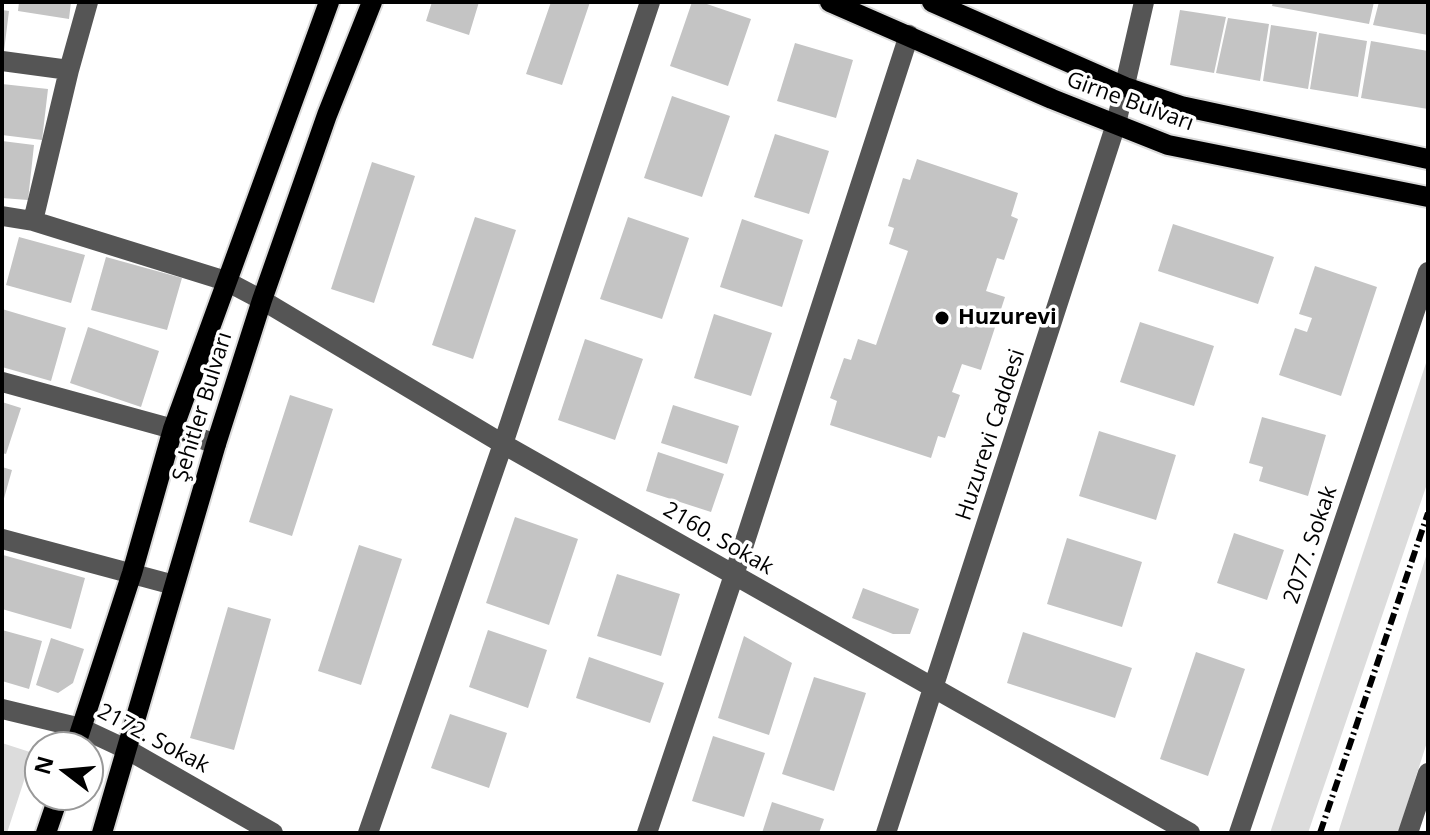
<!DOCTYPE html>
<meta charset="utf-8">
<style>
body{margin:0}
#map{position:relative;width:1430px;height:835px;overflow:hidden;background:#fff;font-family:"Open Sans",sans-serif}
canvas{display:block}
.frame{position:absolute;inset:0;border:4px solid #000;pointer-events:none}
.north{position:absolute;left:24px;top:731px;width:80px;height:80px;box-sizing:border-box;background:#fff;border:2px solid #999;border-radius:50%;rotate:286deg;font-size:22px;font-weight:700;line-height:32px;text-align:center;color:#000}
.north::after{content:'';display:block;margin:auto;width:28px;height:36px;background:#000;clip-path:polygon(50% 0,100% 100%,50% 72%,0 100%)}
</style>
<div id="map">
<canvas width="1430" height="835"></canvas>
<div class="frame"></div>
<div class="north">N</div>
</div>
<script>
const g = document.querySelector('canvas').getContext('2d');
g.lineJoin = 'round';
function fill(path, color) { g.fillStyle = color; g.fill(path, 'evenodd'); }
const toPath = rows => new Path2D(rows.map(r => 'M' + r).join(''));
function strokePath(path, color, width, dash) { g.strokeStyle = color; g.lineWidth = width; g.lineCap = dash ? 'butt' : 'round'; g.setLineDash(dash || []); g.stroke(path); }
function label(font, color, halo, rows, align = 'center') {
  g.font = font + ' "Open Sans",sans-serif'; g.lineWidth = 7; g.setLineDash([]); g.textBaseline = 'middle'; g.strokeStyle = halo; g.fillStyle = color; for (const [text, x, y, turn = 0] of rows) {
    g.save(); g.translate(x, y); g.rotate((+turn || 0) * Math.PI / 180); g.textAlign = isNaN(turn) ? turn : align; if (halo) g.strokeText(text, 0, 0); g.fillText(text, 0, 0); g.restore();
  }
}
const green = toPath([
 [1428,357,1428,481,1308,833,1270,833],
 [1428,550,1428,739,1398,833,1338,833],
 [2,743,33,753,7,833,2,833]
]);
const building = toPath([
 [19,2,71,2,69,19,18,11],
 [432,2,479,2,469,35,426,21],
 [551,2,590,2,562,85,526,74],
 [692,2,701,2,751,19,728,86,670,66],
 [1273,2,1374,2,1369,24,1272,6],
 [1379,2,1428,2,1428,35,1373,25],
 [2,10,9,11,4,51,2,51],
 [1180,10,1226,17,1214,73,1170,65],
 [1228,18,1269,24,1260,81,1216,73],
 [1271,25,1317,32,1308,89,1263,81],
 [1319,33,1367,41,1358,97,1310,89],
 [1371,41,1428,51,1428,109,1361,98],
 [795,43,853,60,836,118,777,101],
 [2,84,48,89,42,140,2,135],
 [672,96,730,116,702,197,644,178],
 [775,134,829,151,809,214,754,197],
 [2,141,34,145,28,200,2,198],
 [917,159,1018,193,1011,216,1018,219,1004,260,997,258,986,291,1005,297,981,370,962,364,952,392,960,395,945,438,938,436,931,458,830,425,837,401,830,398,844,358,851,360,858,339,876,345,908,251,889,244,894,228,888,226,903,178,910,180],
 [372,162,415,176,374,303,331,289],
 [475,217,516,230,473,359,432,345],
 [628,217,689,238,662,319,600,299],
 [742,219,803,240,782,307,720,287],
 [1173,224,1274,257,1258,304,1158,271],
 [19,237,85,255,71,303,6,285],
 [106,257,182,278,167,330,91,310],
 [1315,266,1377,287,1341,396,1279,375,1295,328,1307,332,1312,318,1299,314],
 [2,309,66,328,51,381,2,367],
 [714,314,772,333,751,396,694,378],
 [1140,322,1214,346,1194,406,1120,382],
 [88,327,159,351,141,407,70,383],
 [585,339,643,359,615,440,558,420],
 [290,395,333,409,292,536,249,522],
 [2,402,21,408,6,454,2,453],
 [673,405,739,426,727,464,661,443],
 [1262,417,1326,435,1308,496,1259,481,1263,467,1249,463],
 [1099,431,1176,455,1156,520,1079,496],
 [658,452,724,474,711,512,646,491],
 [2,467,12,470,3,502,2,502],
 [515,517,578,539,549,625,486,603],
 [1234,533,1284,550,1267,600,1217,583],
 [1067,538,1142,562,1122,627,1047,604],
 [359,545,402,559,361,685,318,671],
 [3,555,85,578,71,629,2,609],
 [617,574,680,594,661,656,597,636],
 [863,588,919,609,910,634,893,634,852,618],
 [228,607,271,619,234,750,190,738],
 [2,630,42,641,29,689,2,681],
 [488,630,547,650,528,708,469,687],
 [1023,632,1132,668,1115,718,1007,683],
 [744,636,792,663,769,735,718,718],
 [51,638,84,649,73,683,58,693,36,685],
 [1196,652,1245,669,1208,776,1160,759],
 [589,657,664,683,650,723,576,698],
 [814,677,866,693,834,791,782,774],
 [450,714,507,733,489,788,431,768],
 [713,736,765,753,744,817,692,801],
 [772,802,824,819,819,833,762,833]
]);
const minor = toPath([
 [2,61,69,70],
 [2,216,33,221,226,281,262,300,503,444,1190,833],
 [33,221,69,70,88,2],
 [2,382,173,429,216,444],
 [2,539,174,585],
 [2,709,81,728,128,750,273,833],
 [368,833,503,444,650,2],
 [647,833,734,575,909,35],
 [886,833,1116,124,1144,2],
 [1239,833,1428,272],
 [1408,833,1428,773]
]);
const major = toPath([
 [830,2,1052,99,1168,145,1428,197],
 [932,2,1125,87,1181,106,1428,159],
 [75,747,132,573,173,429,329,2],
 [46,833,59,795],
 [102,833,216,444,262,300,327,115,372,2]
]);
const rail = toPath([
 [1320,833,1428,513]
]);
const markers = [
 [942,318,8,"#000"]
];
const streetNames = [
 ["Girne Bulvarı",1130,102,20],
 ["Şehitler Bulvarı",203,407,-73],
 ["Huzurevi Caddesi",991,435,-72],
 ["2160. Sokak",718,539,30],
 ["2077. Sokak",1311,545,-71],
 ["2172. Sokak",153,739,28]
];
const poiNames = [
 ["Huzurevi",958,318]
];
fill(green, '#dcdcdc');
fill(building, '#c4c4c4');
strokePath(major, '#dbdbdb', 24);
strokePath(minor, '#555', 20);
strokePath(major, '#000', 20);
strokePath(rail, '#000', 6, [12, 4, 2, 4]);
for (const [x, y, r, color] of markers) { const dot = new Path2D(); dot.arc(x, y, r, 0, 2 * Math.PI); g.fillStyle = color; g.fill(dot); strokePath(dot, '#fff', 3); }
label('22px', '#000', '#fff', streetNames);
label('bold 22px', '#000', '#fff', poiNames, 'left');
</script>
